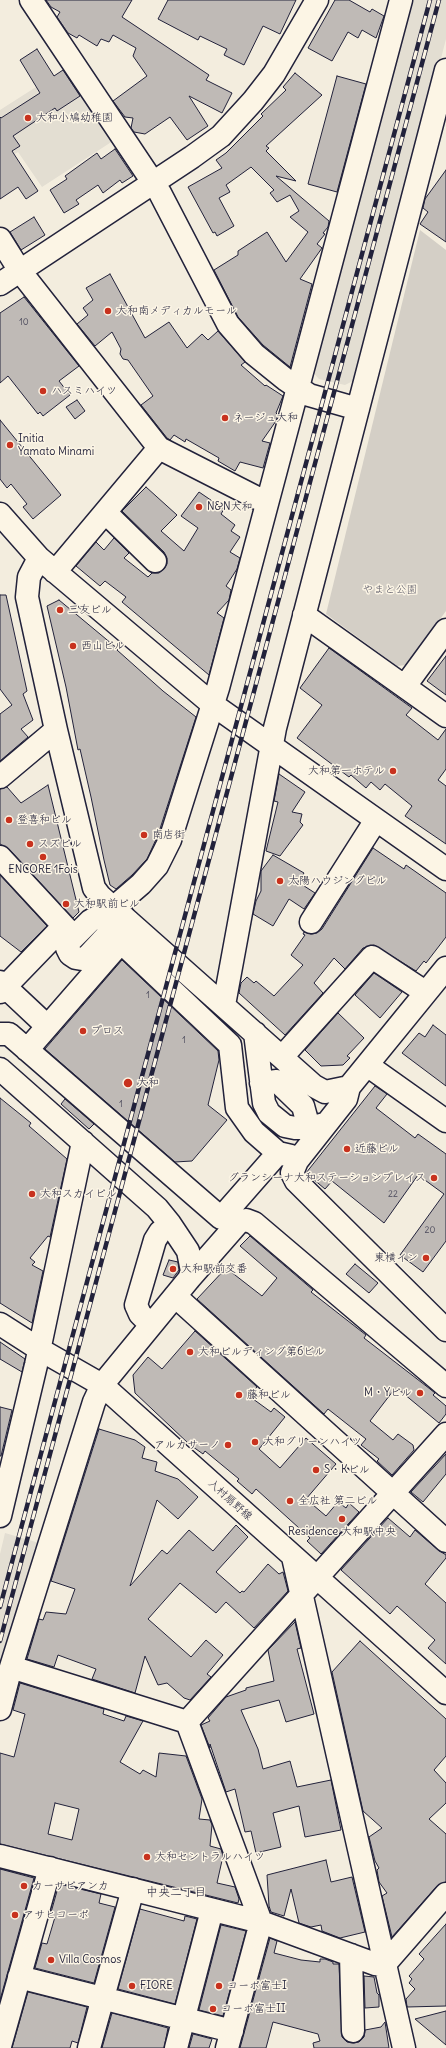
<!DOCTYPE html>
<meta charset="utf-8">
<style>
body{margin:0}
canvas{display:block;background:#f3edde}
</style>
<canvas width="446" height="2048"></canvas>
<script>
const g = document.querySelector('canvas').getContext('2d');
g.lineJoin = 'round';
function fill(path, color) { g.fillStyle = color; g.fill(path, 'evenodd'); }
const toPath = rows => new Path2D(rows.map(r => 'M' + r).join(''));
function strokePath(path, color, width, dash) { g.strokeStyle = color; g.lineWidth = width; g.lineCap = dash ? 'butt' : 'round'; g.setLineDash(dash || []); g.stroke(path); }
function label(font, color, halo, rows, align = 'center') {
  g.font = font + ' Delius,"Klee One",sans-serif'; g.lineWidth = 3; g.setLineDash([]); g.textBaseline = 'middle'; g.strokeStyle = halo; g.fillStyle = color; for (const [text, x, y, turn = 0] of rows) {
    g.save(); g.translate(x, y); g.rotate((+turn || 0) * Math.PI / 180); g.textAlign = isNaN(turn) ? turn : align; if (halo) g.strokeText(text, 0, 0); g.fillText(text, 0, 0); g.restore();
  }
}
const built = toPath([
 [409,0,446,0,446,39,359,378,345,385,319,379,310,369],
 [69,66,116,139,42,187,18,152,0,163,0,110],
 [5,1533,46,1545,0,1691,0,1554]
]);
const green = toPath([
 [420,230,446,250,446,611,406,665,397,666,326,614]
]);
const building = toPath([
 [46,0,132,0,122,17,209,75,206,80,232,93,222,113,189,96,208,126,187,140,170,117,145,134,134,132,131,128,133,118,125,117,113,101,147,76,133,56,136,48,113,35,109,42,101,39,97,46,79,35,77,38,68,33,57,17,60,12,51,7,46,0],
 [168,0,296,0,280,34,263,26,244,65,224,55,227,49,200,36,198,40,158,19,168,0],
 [335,0,349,0,370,12,372,9,384,16,376,38,362,30,358,38,348,32,332,61,308,48,335,0],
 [37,49,54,76,63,70,80,96,57,111,55,108,13,136,20,146,12,151,38,191,26,199,18,187,0,199,0,117,1,118,40,93,20,60,37,49],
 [295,73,322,95,266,146,269,148,266,151,296,181,276,176,329,221,328,227,323,233,325,234,317,244,322,248,300,279,312,284,290,367,263,345,238,317,214,270,238,255,238,251,267,232,286,262,308,232,290,217,299,211,290,195,277,202,270,193,274,190,251,167,226,185,230,192,219,198,234,226,217,236,215,232,213,233,188,187,222,168,216,160,226,153,263,116,261,114,286,90,283,87,295,73],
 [337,76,366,84,337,192,308,184,337,76],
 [115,149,133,176,122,183,120,180,103,193,98,185,76,200,79,204,64,213,50,190,67,179,65,176,97,153,101,159,115,149],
 [446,170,446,242,420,224,428,212,423,208,425,199,446,170],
 [34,217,45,235,21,250,10,232,34,217],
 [110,274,145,338,169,322,187,348,202,334,208,340,218,331,245,362,241,365,265,386,266,385,283,396,276,413,278,415,276,421,262,441,270,443,263,468,240,462,235,471,218,461,219,458,186,439,185,442,174,435,170,440,167,438,141,405,153,396,128,360,123,359,120,354,121,349,112,332,95,346,77,324,88,315,83,308,93,300,86,288,110,274],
 [24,297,79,366,59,381,70,395,43,416,40,412,38,414,8,376,0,383,0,313,24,297],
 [77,400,85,411,75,419,66,407,77,400],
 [0,420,61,495,33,519,23,507,27,504,11,484,7,488,0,479,0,420],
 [146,487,177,515,161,531,184,551,198,528,181,516,199,492,224,509,221,514,235,525,231,531,240,537,230,552,240,558,237,569,226,586,231,590,229,600,217,613,224,618,209,675,122,602,126,597,105,581,100,586,76,566,96,542,104,550,114,538,129,553,124,558,148,577,152,573,159,573,164,569,167,564,167,558,164,552,122,511,146,487],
 [0,595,6,595,27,691,23,694,33,720,21,729,28,737,0,761,0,714,12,705,0,689,0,595],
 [59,600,118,649,117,650,163,691,196,717,158,835,147,859,132,875,116,889,110,885,104,860,91,797,80,749,78,750,66,687,47,606,59,600],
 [329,648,412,708,406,715,438,740,446,729,446,769,438,780,446,786,446,844,405,816,412,806,385,784,380,790,371,782,366,788,351,775,349,777,297,738,322,705,300,688,329,648],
 [446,656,446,695,427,681,446,656],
 [279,774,305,792,292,812,302,814,300,822,303,825,280,856,266,851,278,802,274,801,279,774],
 [48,785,79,912,73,918,9,849,0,844,0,789,7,787,21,803,48,785],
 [373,848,404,869,406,865,446,893,446,937,426,963,424,961,416,971,374,945,363,948,345,969,334,958,314,983,323,993,285,1035,239,993,241,983,247,977,254,983,256,981,274,996,303,965,291,955,305,935,303,934,304,932,311,934,317,933,322,929,373,848],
 [273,855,304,873,298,882,315,893,304,909,289,899,273,926,253,914,256,901,261,891,261,871,273,855],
 [0,875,47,926,21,952,0,936,0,875],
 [122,960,218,1051,219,1060,208,1105,227,1120,192,1161,175,1162,45,1049,122,960],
 [374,973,402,992,380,1018,355,995,374,973],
 [338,1013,364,1038,347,1056,350,1058,343,1065,321,1066,305,1050,338,1013],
 [433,1025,446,1035,446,1086,402,1053,419,1033,425,1037,433,1025],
 [375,1086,387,1094,376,1108,415,1138,418,1134,446,1154,446,1241,423,1272,400,1255,444,1194,418,1175,384,1223,332,1181,325,1189,306,1173,375,1086],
 [0,1098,31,1123,29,1126,67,1159,50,1237,48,1236,30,1258,35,1262,32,1265,43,1271,32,1323,0,1303,0,1098],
 [65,1099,94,1124,89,1129,61,1104,65,1099],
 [250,1236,313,1290,311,1292,366,1335,364,1338,430,1389,435,1393,433,1395,446,1406,446,1414,439,1423,398,1389,395,1393,393,1391,370,1421,393,1440,398,1434,413,1445,414,1450,392,1475,377,1461,379,1459,361,1445,366,1439,328,1409,324,1414,197,1299,226,1268,262,1296,277,1278,240,1246,250,1236],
 [169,1260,178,1262,179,1270,173,1278,163,1275,169,1260],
 [355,1264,378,1283,369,1293,346,1274,355,1264],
 [195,1331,257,1387,249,1396,271,1412,274,1408,285,1417,259,1449,280,1468,306,1438,336,1464,306,1499,326,1516,338,1502,346,1508,349,1503,359,1512,321,1554,307,1541,310,1538,256,1489,252,1494,237,1481,239,1479,205,1451,203,1454,189,1444,135,1393,133,1375,148,1357,162,1369,195,1331],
 [0,1342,25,1359,22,1372,0,1359,0,1342],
 [0,1407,12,1410,1,1456,0,1456,0,1407],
 [99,1429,135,1440,145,1447,142,1458,157,1462,155,1471,178,1479,198,1497,178,1519,157,1500,130,1586,162,1550,167,1554,189,1530,213,1551,236,1525,248,1537,216,1572,240,1593,242,1591,244,1592,268,1564,279,1574,283,1572,288,1591,254,1628,226,1602,216,1613,180,1583,148,1619,191,1657,206,1640,223,1655,207,1674,211,1677,190,1700,184,1698,167,1683,158,1685,145,1656,135,1693,92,1679,96,1669,58,1655,54,1667,27,1659,39,1619,43,1620,46,1612,66,1614,75,1589,51,1581,99,1429],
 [446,1454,446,1474,423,1502,411,1492,446,1454],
 [388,1518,410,1537,415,1530,438,1550,446,1555,446,1558,425,1584,446,1603,446,1664,428,1648,435,1640,397,1606,390,1614,341,1570,388,1518],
 [295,1622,301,1648,297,1649,314,1714,286,1722,279,1700,241,1710,258,1749,263,1769,290,1761,297,1787,331,1780,341,1830,305,1837,299,1806,273,1813,281,1847,256,1853,251,1831,245,1832,235,1789,226,1792,210,1744,210,1748,201,1725,210,1721,208,1718,226,1697,246,1690,246,1688,274,1681,268,1650,295,1622],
 [360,1641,446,1719,446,1756,434,1770,446,1783,446,1803,429,1819,446,1834,446,1882,437,1886,392,1937,382,1896,387,1893,379,1882,377,1870,379,1868,375,1861,369,1837,382,1828,363,1811,332,1672,360,1641],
 [20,1683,104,1709,103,1714,124,1721,126,1716,143,1721,120,1762,140,1774,143,1770,156,1777,159,1753,186,1756,202,1799,199,1819,210,1820,212,1825,210,1846,221,1849,223,1856,217,1883,235,1887,239,1899,238,1903,0,1844,0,1753,14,1757,25,1714,13,1710,20,1683],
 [55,1803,79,1809,72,1840,48,1834,55,1803],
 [326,1860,331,1882,352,1877,365,1932,340,1938,322,1931,321,1925,311,1927,299,1923,291,1889,284,1916,271,1912,269,1906,267,1875,326,1860],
 [0,1869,34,1878,0,2000,0,1869],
 [59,1884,101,1894,99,1903,115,1907,94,1983,35,1968,42,1943,47,1944,55,1917,50,1916,59,1884],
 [140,1909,184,1921,185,1916,197,1919,175,2004,118,1989,140,1909],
 [446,1924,446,2006,407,2007,406,1999,415,1989,409,1983,412,1979,409,1976,424,1959,419,1954,446,1924],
 [221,1925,246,1931,223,2016,199,2010,221,1925],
 [270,1938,277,1941,274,1953,301,1960,320,1962,320,1959,325,1959,333,1962,333,1964,339,1964,342,2037,347,2042,354,2043,359,2042,364,2037,365,2030,381,2027,385,2022,389,2048,314,2048,313,2043,320,2041,318,2034,273,2022,266,2048,240,2048,270,1938],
 [364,1976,374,1977,377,1993,379,1995,379,2007,365,2008,364,1976],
 [28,1992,87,2007,78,2043,72,2041,70,2048,12,2048,28,1992],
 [446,2011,446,2045,415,2019,446,2011],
 [112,2013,168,2028,164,2048,102,2048,112,2013],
 [193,2034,212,2039,209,2048,189,2048,193,2034]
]);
const minor = toPath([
 [31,0,160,193,228,324,254,354,285,379,309,395,358,409],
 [0,239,20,271,159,448,267,503],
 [0,284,192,157,221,136,253,101,274,74,317,0],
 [106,513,155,561],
 [0,514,39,558,212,704,446,869],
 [39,558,29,577,27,597,56,730,94,888,100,896,314,1086,325,1092,349,1087],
 [55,572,159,448],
 [304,615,446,716],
 [405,686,446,630],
 [0,777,56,730],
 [0,857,74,937],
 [124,917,87,957,82,959,76,958,70,954,67,948,68,943,90,921,113,908,141,884,157,866,170,840,218,688,401,0],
 [311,922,376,820],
 [118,933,121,942,230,1045,237,1108,254,1132,278,1153,291,1156],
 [446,968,349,1087,346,1099,297,1161,292,1173,296,1181,446,1330],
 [0,982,47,1026],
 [0,992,58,932],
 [224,1005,275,728,446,70],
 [255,1033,264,1103,269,1113,285,1126,295,1128,309,1128,325,1124],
 [0,1034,9,1034,221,1218,278,1153],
 [27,1050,121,942],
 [282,1057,372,957,425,992],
 [367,1065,446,1121],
 [0,1069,157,1208,170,1224,188,1251,192,1271,189,1279],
 [261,1083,277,1081,303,1106,309,1128],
 [175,1296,446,1541],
 [0,1324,39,1349,102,1385,446,1693],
 [151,1325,140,1314,136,1305,155,1240,160,1232,170,1224],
 [0,1516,36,1365,83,1142],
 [293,1557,404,2048],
 [11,1667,187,1722],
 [0,1709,11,1667,94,1402,102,1385,189,1279,239,1222,246,1220,254,1223,446,1386],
 [187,1722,446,1434],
 [187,1722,261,1922,227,2048],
 [0,1856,261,1922,375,1964,384,1965],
 [351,1955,353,2031],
 [384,1965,446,1894],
 [19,1977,232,2031],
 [0,2046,50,1868],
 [89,2048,133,1889],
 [176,2048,212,1910]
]);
const rail = toPath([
 [0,1607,430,0],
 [0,1641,439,0]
]);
const markers = [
 [28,118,4,"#c8321e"],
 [108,311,4,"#c8321e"],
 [43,391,4,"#c8321e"],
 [225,418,4,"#c8321e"],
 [10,445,4,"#c8321e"],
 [199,507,4,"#c8321e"],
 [60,610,4,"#c8321e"],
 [73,646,4,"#c8321e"],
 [393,771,4,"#c8321e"],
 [9,820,4,"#c8321e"],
 [144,835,4,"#c8321e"],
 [30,844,4,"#c8321e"],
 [43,857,4,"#c8321e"],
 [280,881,4,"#c8321e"],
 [66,904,4,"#c8321e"],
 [83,1031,4,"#c8321e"],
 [128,1083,5,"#c8321e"],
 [347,1149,4,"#c8321e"],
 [434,1178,4,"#c8321e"],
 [32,1194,4,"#c8321e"],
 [426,1258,4,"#c8321e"],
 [173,1269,4,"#c8321e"],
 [190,1352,4,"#c8321e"],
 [420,1393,4,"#c8321e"],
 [239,1395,4,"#c8321e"],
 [255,1442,4,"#c8321e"],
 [228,1445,4,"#c8321e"],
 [316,1470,4,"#c8321e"],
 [290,1501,4,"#c8321e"],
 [342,1519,4,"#c8321e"],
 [147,1857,4,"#c8321e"],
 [24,1886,4,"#c8321e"],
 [15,1915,4,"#c8321e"],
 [51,1960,4,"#c8321e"],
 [132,1986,4,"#c8321e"],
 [219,1986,4,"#c8321e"],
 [213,2009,4,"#c8321e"]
];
const numberNames = [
 ["10",24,322],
 ["1",148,995],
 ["1",184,1040],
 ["1",121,1104],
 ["22",393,1194],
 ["20",430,1230]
];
const poiNames = [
 ["大和小鳩幼稚園",36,118],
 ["大和南メディカルモール",116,311],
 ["ハスミハイツ",51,391],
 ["ネージュ大和",233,418],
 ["Initia",18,439],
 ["Yamato Minami",18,452],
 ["N&N大和",207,507],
 ["三友ビル",68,610],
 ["西山ビル",81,646],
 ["大和第一ホテル",385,771,"right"],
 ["登喜和ビル",17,820],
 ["南店街",152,835],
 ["スズビル",38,844],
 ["ENCORE 1Fois",43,870,"center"],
 ["太陽ハウジングビル",288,881],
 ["大和駅前ビル",74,904],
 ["プロス",91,1031],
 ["大和",137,1083],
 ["近藤ビル",355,1149],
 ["グランシーナ大和ステーションプレイス",426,1178,"right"],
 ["大和スカイビル",40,1194],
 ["東横イン",418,1258,"right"],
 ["大和駅前交番",181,1269],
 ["大和ビルディング第6ビル",198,1352],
 ["M・Yビル",412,1393,"right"],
 ["藤和ビル",247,1395],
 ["大和グリーンハイツ",263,1442],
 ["アルカサーノ",220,1445,"right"],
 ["S・Kビル",324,1470],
 ["全広社 第二ビル",298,1501],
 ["Residence 大和駅中央",342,1532,"center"],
 ["大和セントラルハイツ",155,1857],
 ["カーサビアンカ",32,1886],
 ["アサヒコーポ",23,1915],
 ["Villa Cosmos",59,1960],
 ["FIORE",140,1986],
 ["コーポ富士I",227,1986],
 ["コーポ富士II",221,2009]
];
const parkNames = [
 ["やまと公園",390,590]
];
const streetNames = [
 ["入村扇野線",230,1500,42]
];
const neighbourhoodNames = [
 ["中央二丁目",176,1893]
];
fill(built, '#e3ded2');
fill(green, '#d4cfc6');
fill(building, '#bfbab6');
strokePath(building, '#22223b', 1);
strokePath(minor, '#22223b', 25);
strokePath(minor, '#fcf5e5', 22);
strokePath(rail, '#22223b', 4.5);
strokePath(rail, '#fcf5e5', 3, [9]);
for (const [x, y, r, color] of markers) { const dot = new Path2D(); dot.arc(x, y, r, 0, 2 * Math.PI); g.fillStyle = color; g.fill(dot); strokePath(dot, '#fcf5e5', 1.5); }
label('9px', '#49485a', null, numberNames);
label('11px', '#22223b', '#fcf5e5', poiNames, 'left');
label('11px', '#575665', '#fcf5e5', parkNames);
label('11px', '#22223b', '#fcf5e5', streetNames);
label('12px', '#22223b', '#fcf5e5', neighbourhoodNames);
</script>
